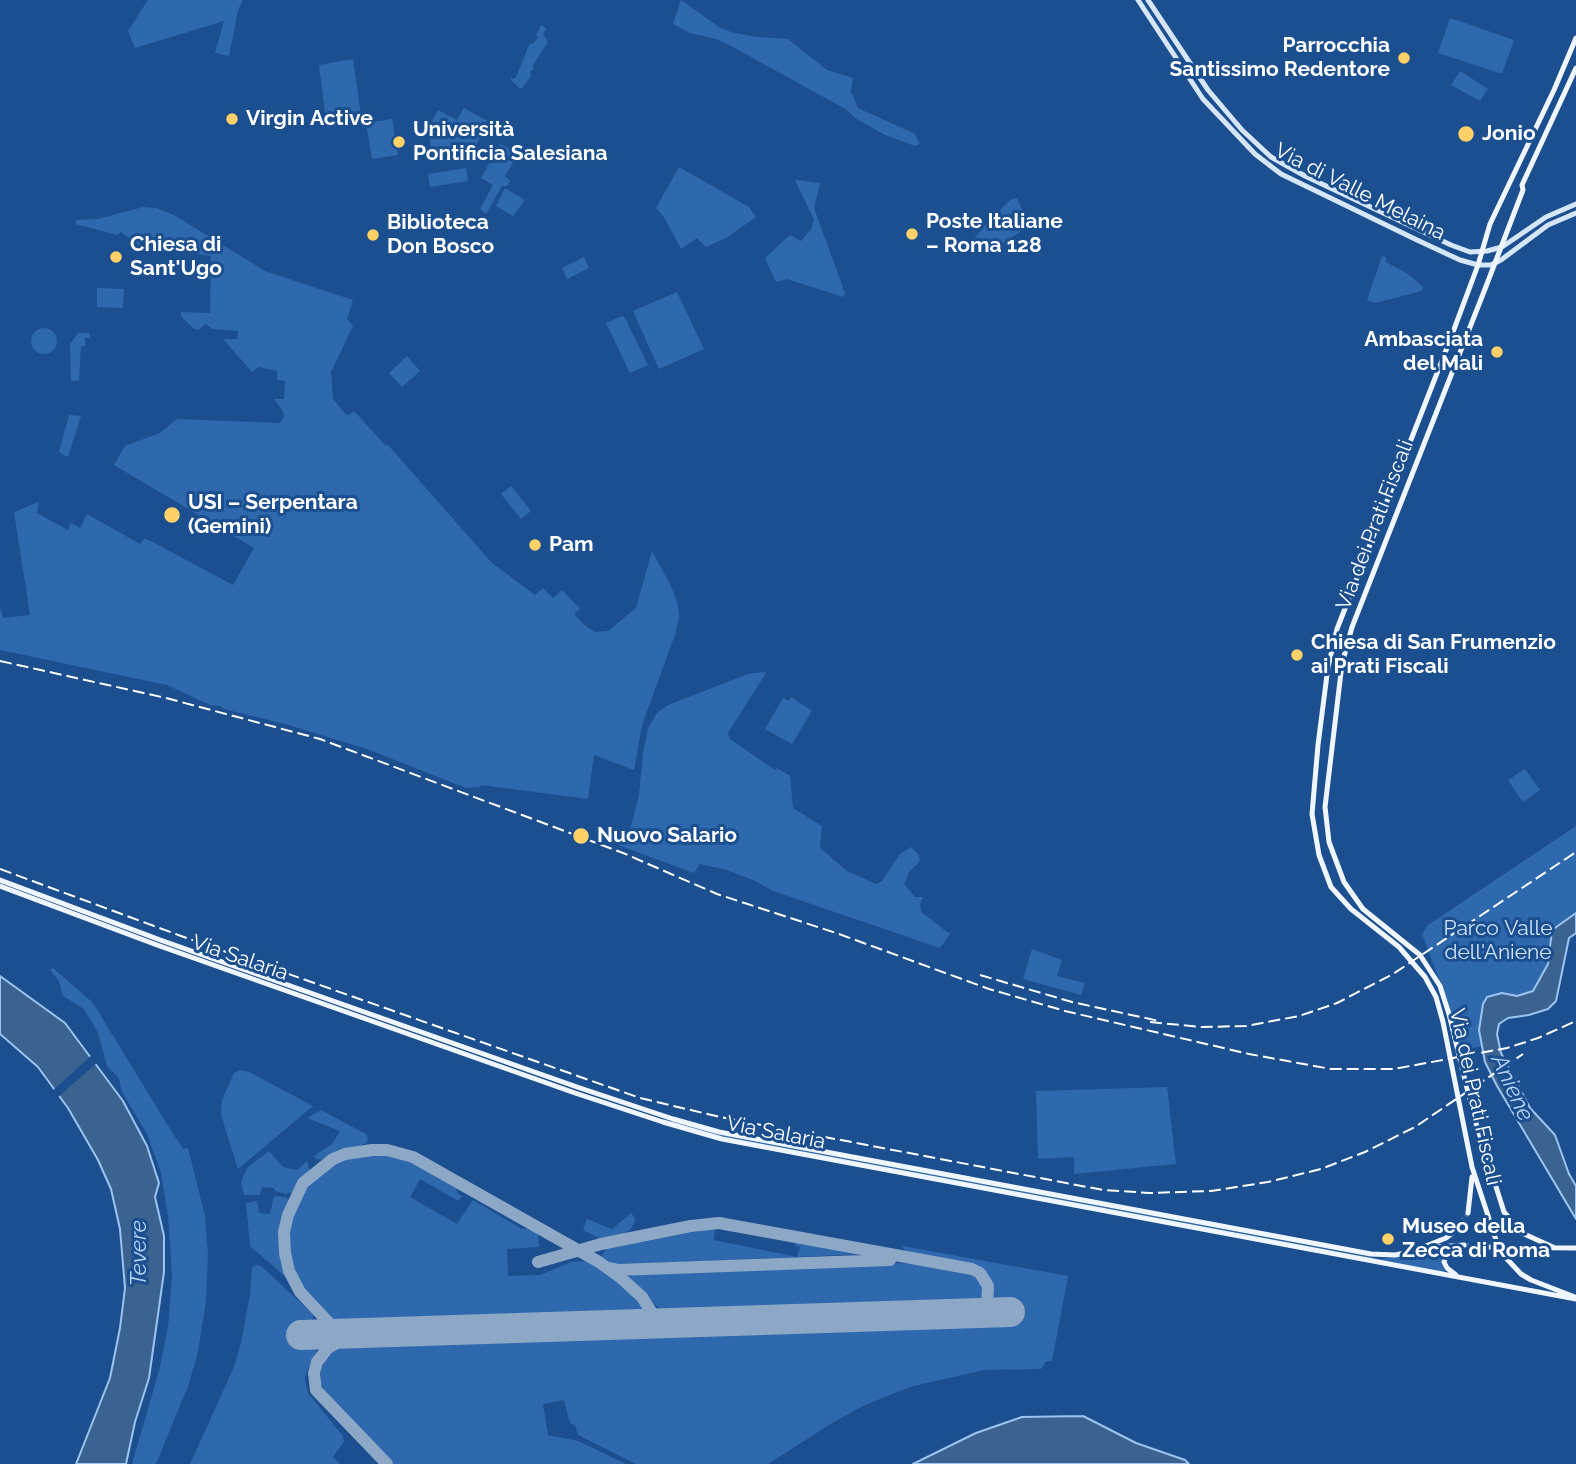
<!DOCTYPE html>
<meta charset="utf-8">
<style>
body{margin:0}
canvas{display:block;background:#1b4f8f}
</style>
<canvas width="1576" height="1464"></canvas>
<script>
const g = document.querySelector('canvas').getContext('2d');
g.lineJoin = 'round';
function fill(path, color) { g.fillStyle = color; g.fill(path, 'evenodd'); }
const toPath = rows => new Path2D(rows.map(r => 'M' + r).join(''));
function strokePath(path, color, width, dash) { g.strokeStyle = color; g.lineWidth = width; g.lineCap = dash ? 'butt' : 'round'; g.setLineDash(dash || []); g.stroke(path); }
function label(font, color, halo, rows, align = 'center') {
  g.font = font + ' Raleway,sans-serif'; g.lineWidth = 6; g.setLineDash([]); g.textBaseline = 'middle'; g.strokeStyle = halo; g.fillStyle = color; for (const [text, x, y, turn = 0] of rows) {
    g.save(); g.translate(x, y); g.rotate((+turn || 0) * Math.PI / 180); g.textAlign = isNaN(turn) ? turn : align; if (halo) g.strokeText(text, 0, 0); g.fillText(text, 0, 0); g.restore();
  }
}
const green = toPath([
 [148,0,243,0,238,10,229,56,215,53,224,21,135,48,128,31],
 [681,0,719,27,731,32,756,37,788,39,827,70,853,78,851,92,858,108,915,134,920,144,915,146,885,135,855,118,847,110,733,47,716,39,690,33,673,24],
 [1450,18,1514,40,1502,74,1438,53],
 [541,25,546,28,543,34,548,42,533,65,533,70,530,71,531,76,522,88,519,88,511,80,511,77,514,79,517,75,529,45,531,43,533,44,538,38,536,35],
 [353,59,362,123,327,128,319,65],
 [1460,71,1488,89,1480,101,1451,85],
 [464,108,489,122,472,152,433,159,428,128,438,110,457,120],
 [392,119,398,155,372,159,366,123],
 [500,144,515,151,517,156,505,176,510,181,507,186,502,186,486,214,480,209,493,185,481,178],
 [679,167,749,207,756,217,726,238,706,247,697,238,681,249,664,217,656,208],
 [466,168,468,181,430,187,428,174],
 [795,180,820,183,814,208,845,293,843,297,787,279,776,282,765,258,790,235,801,241,811,229,814,220],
 [505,188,525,200,513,216,496,206],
 [1017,198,1029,226,995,248,971,242,990,220,1010,200],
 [143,207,156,208,174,215,265,271,353,300,347,319,353,326,331,372,333,399,346,415,349,415,354,411,386,446,388,445,492,563,535,595,543,588,553,598,562,590,580,609,574,614,584,625,595,632,608,631,636,608,652,551,671,586,678,605,679,616,676,632,642,725,634,770,594,755,588,799,481,785,480,787,466,788,367,749,285,724,223,709,221,706,210,705,167,685,0,650,0,607,3,618,30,615,14,512,39,502,37,513,68,530,71,523,80,528,87,514,140,544,145,538,233,585,254,548,114,465,125,446,160,433,177,419,280,423,284,417,283,411,274,399,284,399,285,381,277,380,277,371,259,367,252,372,223,339,237,339,238,331,213,329,205,324,199,330,194,329,181,316,181,312,210,313,211,256,138,245,121,232,117,235,76,224,76,220,98,219],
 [1382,256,1386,257,1386,262,1408,274,1423,287,1422,291,1375,303,1367,300],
 [584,257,589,268,567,279,562,268],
 [97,288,124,289,123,308,97,307],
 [677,292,704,349,659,369,633,311],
 [622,316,625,318,648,365,630,373,606,323],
 '31 341a13 13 0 1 1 26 0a13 13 0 1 1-26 0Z',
 [78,333,90,333,90,338,85,338,85,346,81,346,79,381,71,381,70,344],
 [407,356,420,371,402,387,389,373],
 [69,415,81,416,68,457,59,452],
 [511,486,531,511,521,519,501,494],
 [764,672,766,673,728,733,730,739,775,770,777,768,790,776,793,808,822,826,820,848,847,871,876,884,882,881,900,854,911,847,918,854,920,861,909,872,904,884,915,897,923,897,920,904,921,912,950,934,940,948,773,891,755,881,727,870,700,864,694,873,618,845,619,840,627,841,639,795,643,753,648,728,657,713,668,705,748,674],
 [791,697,812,711,792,744,765,729,783,698,789,701],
 [1525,769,1540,790,1523,802,1508,780],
 [1576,826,1576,913,1552,930,1548,964,1533,991,1517,996,1502,993,1487,997,1480,1014,1479,1030,1483,1046,1459,1051,1449,1005,1422,934,1428,925],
 [1032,949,1062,960,1057,976,1085,983,1081,995,1023,979],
 [53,968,93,1003,170,1129,183,1149,188,1148,205,1216,208,1254,206,1302,197,1356,188,1386,156,1464,132,1464,159,1371,168,1328,172,1275,168,1216,161,1173,147,1134,122,1092,119,1078,107,1066,98,1033,84,1009,63,996,59,981,50,970],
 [240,1070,249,1072,313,1106,238,1169,221,1115,222,1100,234,1073],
 [1167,1087,1176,1164,1074,1174,1074,1157,1038,1159,1036,1091],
 [321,1110,366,1134,368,1139,366,1143,324,1160,316,1159,314,1156,332,1144,340,1131,307,1118],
 [642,1114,726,1135,1381,1259,1446,1250,1441,1260,1445,1273,723,1137],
 [269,1151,283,1167,297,1170,307,1161,310,1171,292,1192,286,1194,275,1191,274,1188,262,1187,260,1195,244,1195,241,1182,244,1175,248,1167],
 [382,1154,414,1164,455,1186,458,1194,462,1196,458,1201,420,1179,410,1197,457,1224,473,1200,522,1229,531,1228,538,1234,539,1247,507,1249,508,1276,540,1275,571,1262,588,1261,604,1270,626,1287,642,1305,639,1313,340,1324,333,1320,307,1294,291,1265,288,1250,289,1225,299,1197,307,1186,327,1168,351,1157],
 [274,1196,286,1197,289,1201,280,1227,280,1240,281,1258,288,1279,250,1246,246,1203,257,1201,259,1213,270,1214],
 [631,1213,635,1218,634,1223,630,1230,623,1234,599,1238,583,1230,587,1219,612,1229],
 [705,1230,715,1230,714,1240,797,1257,800,1247,795,1246,796,1242,865,1254,614,1265,605,1261,602,1256,606,1249],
 [902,1246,1068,1276,1052,1361,1046,1361,1041,1369,983,1370,910,1387,865,1405,832,1423,768,1464,636,1464,578,1435,575,1425,570,1423,564,1400,543,1404,548,1435,578,1441,626,1464,394,1464,331,1402,321,1384,321,1369,325,1359,343,1345,1015,1323,1015,1301,997,1302,994,1300,990,1279,983,1270,976,1266,907,1254],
 [893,1263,917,1264,974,1274,982,1282,983,1298,979,1303,664,1313,630,1281,629,1277,634,1274],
 [256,1265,261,1266,314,1315,310,1324,298,1325,299,1345,314,1345,317,1352,306,1372,305,1380,308,1393,343,1436,344,1442,333,1457,340,1464,190,1464,234,1367,241,1343,250,1295,252,1268]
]);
const water = toPath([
 [1576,913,1576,933,1569,938,1556,1001,1548,1009,1529,1015,1508,1018,1499,1024,1497,1034,1501,1053,1530,1108,1555,1135,1569,1174,1576,1186,1576,1219,1497,1086,1485,1062,1479,1030,1483,1004,1487,997,1502,993,1517,996,1533,991,1548,964,1552,930,1576,913],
 [0,976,65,1023,123,1101,147,1146,159,1183,155,1197,164,1236,164,1272,149,1378,135,1422,126,1464,76,1464,110,1378,120,1328,125,1288,120,1229,111,1189,98,1160,68,1108,38,1067,0,1034,0,976],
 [1083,1416,1136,1443,1185,1460,1189,1464,913,1464,976,1433,1022,1417,1083,1416]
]);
const pier = toPath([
 [93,1054,98,1062,56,1099,51,1092]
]);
const taxiway = toPath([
 [538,1262,601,1244,691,1226,719,1223,972,1269,980,1273,988,1286,987,1307,978,1313],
 [608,1268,618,1270,890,1260],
 [650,1310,657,1319,668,1323],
 [353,1333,341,1331,330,1324,300,1292,289,1271,285,1253,284,1232,288,1215,303,1183,333,1159,345,1154,372,1150,387,1150,413,1157,599,1262,621,1278,642,1297,650,1310,647,1320,640,1324],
 [353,1333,327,1349,317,1362,314,1373,316,1390,387,1464]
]);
const runway = toPath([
 [301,1335,1010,1312]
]);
const primaryTunnel = toPath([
 [1457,1229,1468,1213],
 [1464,1245,1477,1247]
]);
const secondary = toPath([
 [1138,0,1203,99,1255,154,1281,174,1417,240,1460,260,1478,265,1491,265,1501,260,1548,225,1576,213],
 [1148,0,1208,90,1242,130,1271,157,1305,176,1451,245,1470,252,1487,251,1502,247,1546,217,1576,204]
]);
const primary = toPath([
 [0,880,163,941,577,1087,673,1119,719,1132,1371,1254,1395,1255,1436,1247,1464,1245],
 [0,886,157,945,575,1093,663,1122,722,1139,1576,1299],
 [1468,1213,1472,1177],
 [1426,1246,1446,1238,1457,1229],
 [1455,1247,1447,1252,1444,1262,1447,1268,1456,1275],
 [1477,1247,1576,1248],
 [1555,1248,1522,1233,1504,1212,1474,1117,1449,1014,1440,986,1420,955,1363,909,1344,882,1329,842,1325,807,1342,664,1352,627,1485,289,1523,190,1522,185,1576,68],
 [1575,1297,1531,1280,1521,1274,1506,1258,1497,1243,1472,1167,1443,1022,1436,997,1425,977,1399,947,1351,909,1331,887,1319,855,1312,814,1318,745,1328,667,1337,629,1450,340,1478,265,1490,224,1554,90,1576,38]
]);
const rail = toPath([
 [0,661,166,698,320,739,623,853,717,894,839,934,989,989,1065,1011,1249,1054,1331,1069,1394,1069,1507,1048,1538,1038,1576,1021],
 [0,869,181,936,640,1098,720,1117,1103,1190,1150,1193,1211,1191,1268,1182,1321,1169,1365,1152,1415,1127,1523,1054],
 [980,975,1072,1002,1159,1021],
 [1150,1022,1201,1027,1246,1026,1299,1016,1337,1003,1393,974,1576,852]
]);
const markers = [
 [1404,58,7,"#ffd166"],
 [232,119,7,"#ffd166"],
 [1466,134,9,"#ffd166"],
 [399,142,7,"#ffd166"],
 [912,234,7,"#ffd166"],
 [373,235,7,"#ffd166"],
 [116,257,7,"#ffd166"],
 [1497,352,7,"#ffd166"],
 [172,515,9,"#ffd166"],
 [535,545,7,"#ffd166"],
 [1297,655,7,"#ffd166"],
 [581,836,9,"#ffd166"],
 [1388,1239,7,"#ffd166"]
];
const poiNames = [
 ["Parrocchia",1390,46,"right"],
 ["Santissimo Redentore",1390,70,"right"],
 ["Virgin Active",246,119],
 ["Università",413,130],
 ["Pontificia Salesiana",413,154],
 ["Jonio",1482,134],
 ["Poste Italiane",926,222],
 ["– Roma 128",926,246],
 ["Biblioteca",387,223],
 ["Don Bosco",387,247],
 ["Chiesa di",130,245],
 ["Sant'Ugo",130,269],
 ["Ambasciata",1483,340,"right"],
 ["del Mali",1483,364,"right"],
 ["USI – Serpentara",188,503],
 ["(Gemini)",188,527],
 ["Pam",549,545],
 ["Chiesa di San Frumenzio",1311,643],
 ["ai Prati Fiscali",1311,667],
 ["Nuovo Salario",597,836],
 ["Museo della",1402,1227],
 ["Zecca di Roma",1402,1251]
];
const streetNames = [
 ["Via di Valle Melaina",1360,192,27],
 ["Via dei Prati Fiscali",1375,525,-69],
 ["Via Salaria",240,958,19],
 ["Via dei Prati Fiscali",1475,1097,78],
 ["Via Salaria",776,1133,11]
];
const parkNames = [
 ["Parco Valle",1498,929],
 ["dell'Aniene",1498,953]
];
const waterNames = [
 ["Aniene",1512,1088,65],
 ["Tevere",139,1253,-90]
];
fill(green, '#2e69ad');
fill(water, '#3c6290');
strokePath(water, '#9cc4f0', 2);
fill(pier, '#1b4f8f');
strokePath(taxiway, '#8da7c7', 12);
strokePath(runway, '#8da7c7', 30);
strokePath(primaryTunnel, '#3d69a0', 5, [5, 2.5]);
strokePath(secondary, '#d6e6fa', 5);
strokePath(primary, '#f0f6ff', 5);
strokePath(rail, '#fff', 2, [12, 5]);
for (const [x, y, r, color] of markers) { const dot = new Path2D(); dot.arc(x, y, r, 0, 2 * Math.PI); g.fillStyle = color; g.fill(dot); strokePath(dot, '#1b4f8f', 2.5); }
label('bold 21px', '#fff', '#1b4f8f', poiNames, 'left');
label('21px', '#fff', '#1b4f8f', streetNames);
label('21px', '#cfe3fa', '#1b4f8f', parkNames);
label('italic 23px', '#b5d3f5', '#1b4f8f', waterNames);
</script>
